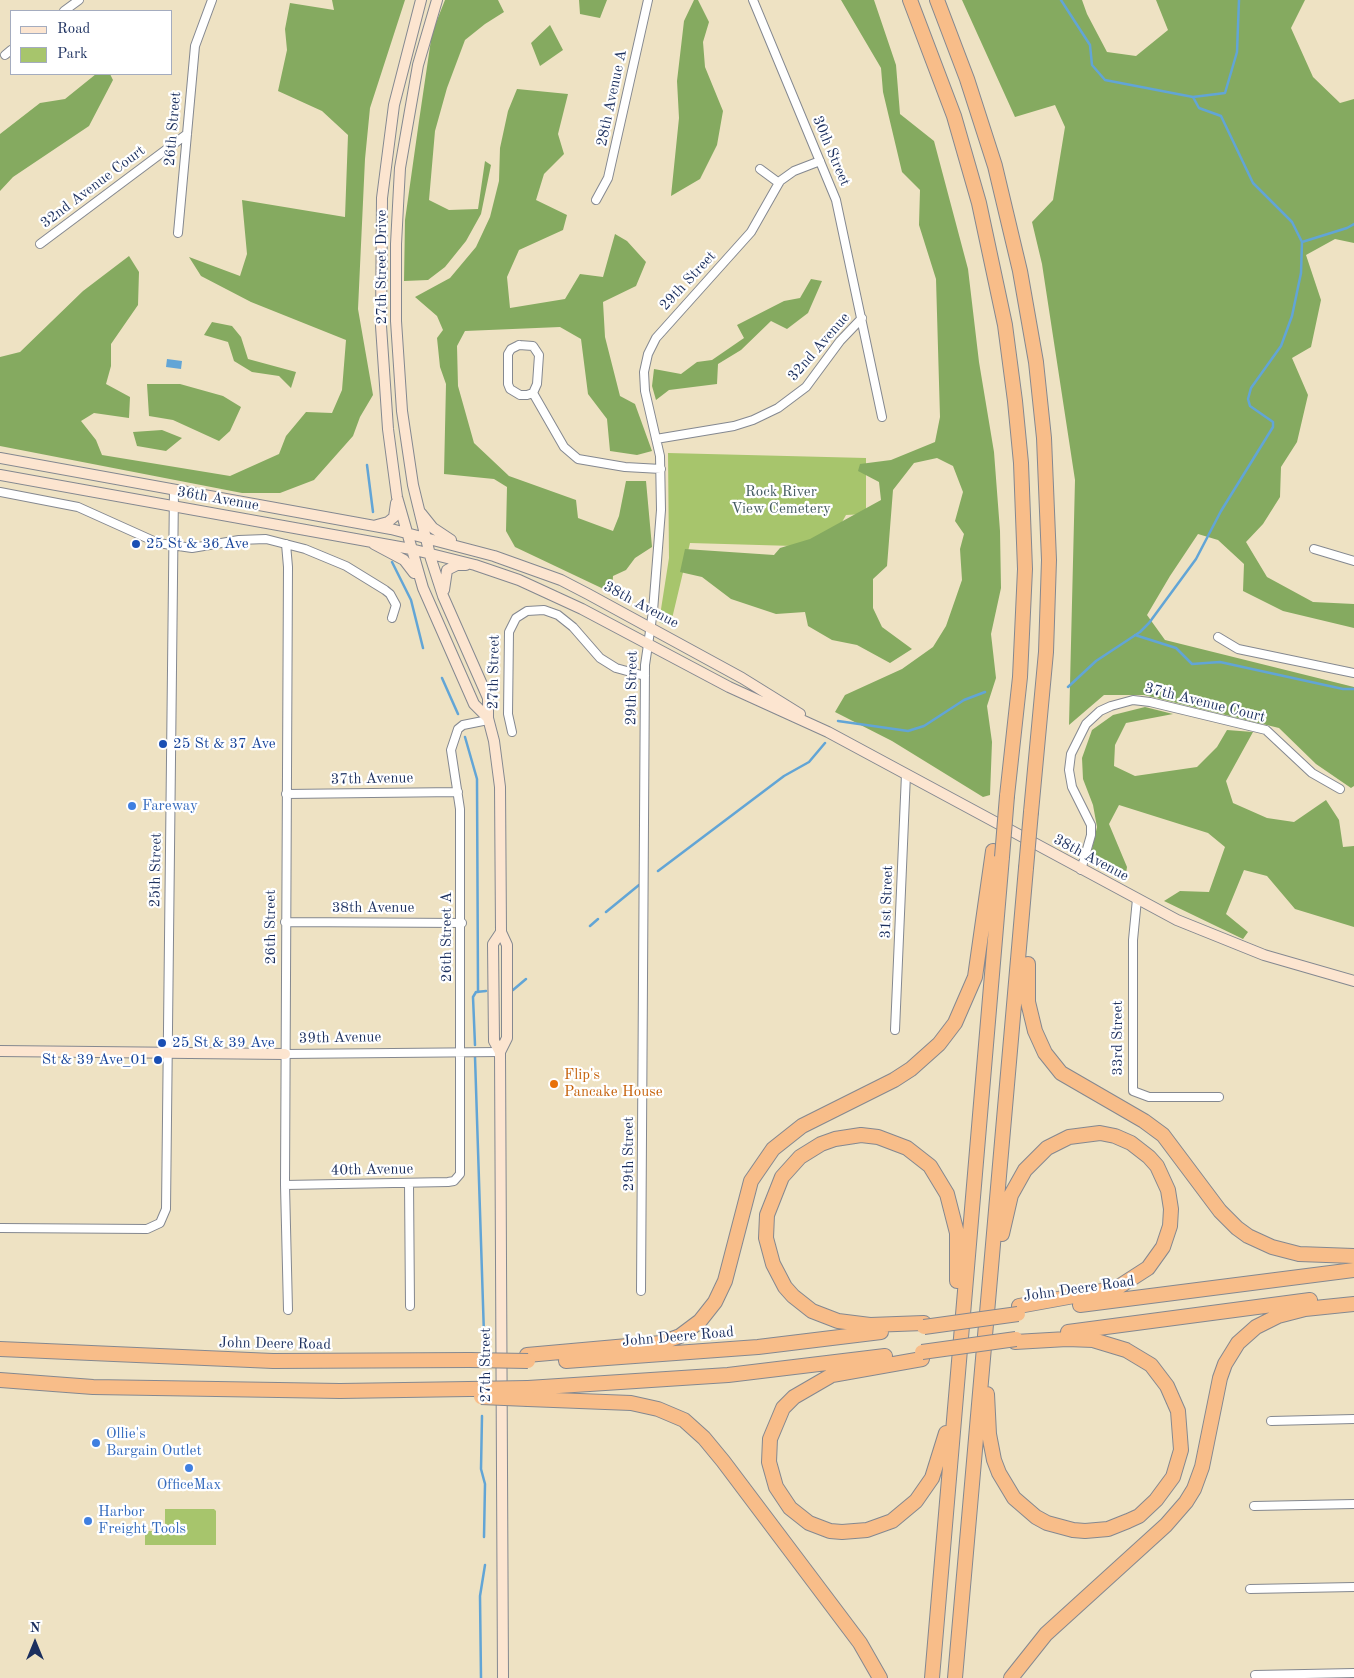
<!DOCTYPE html>
<style>
body{margin:0}
#map{position:relative;width:1354px;height:1678px;overflow:hidden;background:#eee2c3;font-family:"Old Standard TT",serif}
canvas{display:block}
.legend{position:absolute;left:10px;top:10px;width:162px;height:65px;box-sizing:border-box;background:#fff;border:1px solid #a4acbf;margin:0;padding:6px 9px;list-style:none;font-size:15px;color:#1b2f5e}
.legend li{display:flex;align-items:center;gap:10px;height:25px}
.legend b{width:25px;border:1px solid #a4acbf}
.north{position:absolute;left:10px;top:1618px;width:50px;height:50px;-webkit-text-stroke:4px #fff;paint-order:stroke;rotate:0deg;font-size:14px;font-weight:700;line-height:20px;text-align:center;color:#1b2f5e}
.north::after{content:'';display:block;margin:auto;width:18px;height:22px;background:#1b2f5e;clip-path:polygon(50% 0,100% 100%,50% 72%,0 100%)}
</style>
<div id="map">
<canvas width="1354" height="1678"></canvas>
<ul class="legend">
<li><b style="height:6px;background:#fce5d0"></b>Road</li>
<li><b style="height:14px;background:#a7c56c"></b>Park</li>
</ul>
<div class="north">N</div>
</div>
<script>
const g = document.querySelector('canvas').getContext('2d');
g.lineJoin = 'round';
function fill(path, color) { g.fillStyle = color; g.fill(path, 'evenodd'); }
const toPath = rows => new Path2D(rows.map(r => 'M' + r).join(''));
function strokePath(path, color, width, dash) { g.strokeStyle = color; g.lineWidth = width; g.lineCap = dash ? 'butt' : 'round'; g.setLineDash(dash || []); g.stroke(path); }
function label(font, color, halo, rows, align = 'center') {
  g.font = font + ' "Old Standard TT",serif'; g.lineWidth = 4.5; g.setLineDash([]); g.textBaseline = 'middle'; g.strokeStyle = halo; g.fillStyle = color; for (const [text, x, y, turn = 0] of rows) {
    g.save(); g.translate(x, y); g.rotate((+turn || 0) * Math.PI / 180); g.textAlign = isNaN(turn) ? turn : align; if (halo) g.strokeText(text, 0, 0); g.fillText(text, 0, 0); g.restore();
  }
}
const green = toPath([
 [668,453,866,458,866,514,846,515,828,547,690,543,670,627,659,622,669,558],
 [165,1509,214,1509,216,1511,216,1545,145,1545,145,1531,165,1531]
]);
const forest = toPath([
 [332,0,405,0,370,108,365,159,358,309,373,395,360,417,353,436,314,480,280,493,242,493,0,446,0,357,20,352,83,291,129,256,139,272,138,305,111,344,111,366,106,384,130,397,129,418,94,413,81,421,96,440,102,455,230,476,279,454,286,436,306,412,332,413,342,390,346,340,251,302,201,276,189,257,240,276,247,254,242,200,345,217,348,135,322,111,278,91,287,50,285,29,290,3,334,10],
 [445,0,498,0,504,12,485,24,465,40,447,88,435,131,429,200,449,210,478,209,485,161,491,165,481,214,466,241,445,267,428,280,404,281,405,220,419,121,432,33],
 [579,0,607,0,600,18,580,14],
 [694,0,698,0,709,22,703,42,705,67,723,111,717,145,700,179,671,196,679,118,677,81,684,21],
 [841,0,874,0,896,65,900,114,934,141,968,269,979,362,994,452,1000,531,1001,588,991,634,996,678,987,706,992,742,990,795,983,797,892,741,835,712,845,695,902,669,933,647,946,626,962,580,960,549,964,534,955,521,963,492,953,466,937,458,914,463,893,490,887,566,873,579,873,608,882,627,912,649,890,663,857,645,832,640,808,626,805,612,776,614,731,599,702,577,680,572,685,549,774,555,780,548,810,539,881,500,879,482,858,471,860,464,891,460,935,442,940,417,936,279,919,225,920,190,902,172,883,92,881,68],
 [962,0,1082,0,1087,14,1107,52,1136,56,1168,30,1156,0,1305,0,1291,28,1313,77,1340,103,1354,99,1354,243,1335,239,1306,255,1321,300,1311,347,1292,358,1308,395,1297,442,1281,467,1280,497,1263,524,1246,542,1267,577,1313,602,1354,604,1354,628,1283,611,1243,591,1244,564,1218,540,1198,534,1170,576,1147,615,1165,640,1354,687,1354,786,1351,788,1316,764,1279,728,1144,695,1104,695,1069,725,1075,480,1042,264,1032,222,1053,200,1065,127,1055,105,1015,117],
 [550,25,563,50,540,66,531,43],
 [96,74,110,74,113,80,89,126,13,177,0,191,0,134,40,103,65,99],
 [517,89,568,94,558,134,564,154,544,174,536,200,567,215,563,230,519,250,507,277,510,308,565,299,580,274,603,277,615,234,627,241,646,262,636,286,603,302,605,337,620,396,635,404,652,451,637,455,610,451,607,419,588,394,581,339,560,327,465,331,457,346,458,386,474,443,509,476,576,500,578,518,613,531,619,516,626,481,646,481,652,547,635,558,626,570,613,576,612,593,515,547,506,531,507,487,494,479,444,474,446,384,440,367,437,338,443,330,437,316,415,297,450,278,476,247,490,217,499,181,500,148,508,111],
 [811,279,822,281,808,313,787,329,771,321,741,350,718,364,717,384,669,390,656,400,652,386,654,369,681,374,697,362,712,360,744,338,737,325,784,301,800,298],
 [212,322,232,326,241,337,248,359,296,372,291,388,279,376,252,372,234,361,228,342,204,335],
 [147,384,180,384,223,396,241,407,230,431,219,441,173,420,149,416],
 [162,430,182,438,166,451,137,446,133,432],
 [1145,707,1173,714,1126,723,1115,745,1114,766,1135,776,1197,767,1217,747,1227,730,1253,732,1226,781,1233,803,1267,818,1294,822,1326,800,1339,820,1343,847,1354,846,1354,927,1295,909,1267,876,1244,870,1226,914,1248,932,1243,939,1164,901,1180,891,1209,892,1225,847,1208,833,1119,805,1109,824,1127,867,1125,880,1089,862,1097,827,1093,805,1083,779,1082,758,1092,730,1113,715]
]);
const water = toPath([
 [167,359,182,361,181,369,166,367]
]);
const stream = toPath([
 [1061,0,1090,45,1092,65,1105,80,1193,97],
 [1302,242,1347,228,1354,224],
 [367,465,373,512],
 [392,562,411,600,423,648],
 [1135,635,1176,648,1192,664,1220,662,1343,689,1354,689],
 [442,678,458,714],
 [1068,687,1096,661,1140,632,1149,623,1196,559,1221,511,1273,427,1273,422,1250,406,1248,399,1251,388,1281,346,1292,316,1301,273,1302,242,1292,222,1253,183,1221,116,1199,108,1193,97,1225,93,1237,52,1239,0],
 [838,721,908,731,924,726,964,700,985,692],
 [465,737,477,779,478,992],
 [658,871,784,776,809,762,825,743],
 [606,912,639,885],
 [590,926,598,919],
 [513,990,526,979],
 [475,1045,473,997,476,992,486,991],
 [475,1057,484,1335],
 [482,1416,481,1469,485,1484,484,1537],
 [481,1678,480,1596,485,1565]
]);
const street = toPath([
 [753,0,836,200,882,417],
 [64,11,79,0],
 [5,55,11,50],
 [760,169,779,183],
 [596,200,608,178,648,0],
 [178,233,195,46,212,0],
 [40,244,187,134],
 [519,345,533,346,539,355,537,384,533,393,527,395,520,395,510,389,508,384,508,354,511,349,519,345],
 [533,393,564,447,578,459,625,467,661,469],
 [656,439,734,426,753,420,778,408,806,387,840,341,862,318],
 [0,492,78,507,158,543,192,548,239,540,266,539,305,549,346,566,385,590,390,594,396,605,392,618],
 [286,544,288,567,285,1185,288,1310],
 [1314,549,1354,561],
 [1218,637,1238,649,1354,673],
 [512,732,508,714,509,632,516,618,527,611,544,610,558,615,573,627,600,658,616,668,645,676],
 [286,794,458,792],
 [1081,870,1091,835,1091,825,1072,787,1069,770,1071,754,1086,724,1100,711,1111,706,1133,700,1150,702,1266,730,1312,773,1340,789],
 [1137,899,1133,940,1133,1091,1149,1097,1219,1097],
 [285,922,462,923],
 [895,1030,906,774],
 [285,1054,500,1052],
 [409,1183,410,1306],
 [285,1185,448,1182,454,1181,460,1174,460,809,451,750,458,729,463,725,488,720],
 [0,1228,147,1229,160,1223,166,1209,174,489],
 [641,1291,645,665,653,611,661,510,660,456,645,391,644,372,648,354,656,338,751,232,780,181,794,171,820,161],
 [1271,1421,1354,1419],
 [1254,1506,1354,1504],
 [1250,1589,1354,1587],
 [1255,1675,1354,1673]
]);
const secondary = toPath([
 [421,0,394,105,382,198,381,326,388,429,397,497,423,588,474,704,488,718],
 [437,0,418,65,400,168,396,244,396,321,402,411,413,485,431,559,443,596,488,698,488,718,494,741,500,787,501,932,507,945,507,1038,500,1052,503,1678],
 [0,458,391,529,494,556,561,580,588,594,742,678,800,714],
 [0,475,411,549,475,565,519,580,582,609,729,687,828,732,1177,920,1264,955,1354,981],
 [421,513,433,528,451,540],
 [377,525,388,522,394,517,396,503],
 [374,544,404,560,414,573],
 [444,590,447,570,457,565,466,565],
 [0,1051,285,1054],
 [500,1052,494,1041,493,944,501,932]
]);
const highway = toPath([
 [910,0,954,116,979,203,1005,325,1015,401,1021,463,1025,569,1020,677,1007,796],
 [937,0,967,79,995,166,1020,271,1036,362,1044,438,1049,560,1046,652,1031,812],
 [1028,964,1028,1002,1035,1031,1045,1053,1061,1073,1144,1121,1163,1135,1220,1211,1237,1228,1248,1236,1272,1247,1299,1254,1354,1256],
 [1002,1234,1011,1195,1025,1170,1047,1148,1069,1137,1100,1133,1115,1136,1131,1143,1149,1157,1157,1166,1168,1190,1171,1209,1170,1226,1163,1247,1148,1268,1120,1286,1107,1290,1019,1306],
 [1080,1305,1354,1270],
 [924,1323,870,1325,838,1321,812,1311,793,1296,785,1287,773,1264,766,1238,767,1215,782,1177,800,1157,821,1144,835,1139,861,1135,878,1137,907,1148,930,1166,947,1194,957,1233,957,1281],
 [1068,1332,1310,1300],
 [0,1349,273,1361,470,1360],
 [527,1355,661,1343,680,1336,700,1321,715,1302,725,1281,751,1181,773,1149,802,1126,894,1080,911,1069,939,1044,955,1023,975,977,993,851],
 [922,1359,832,1375,794,1397,783,1408,770,1439,769,1462,776,1487,790,1508,809,1523,830,1531,842,1532,867,1530,892,1521,916,1501,932,1478,946,1433],
 [566,1361,758,1347,881,1332],
 [0,1380,93,1387,340,1391,469,1389],
 [528,1388,728,1375,885,1356],
 [987,1394,989,1434,994,1460,999,1473,1014,1498,1036,1517,1047,1523,1073,1530,1085,1531,1108,1529,1128,1521,1139,1516,1156,1500,1173,1477,1181,1450,1178,1411,1167,1386,1151,1365,1126,1350,1093,1340,1067,1339,1015,1342],
 [528,1399,631,1403,658,1409,684,1420,704,1438,723,1461,860,1643,880,1678],
 [932,1678,1002,857],
 [955,1678,1026,868],
 [1011,1678,1046,1634,1166,1525,1186,1502,1194,1489,1202,1467,1220,1378,1225,1364,1238,1343,1256,1327,1278,1316,1305,1309,1354,1304]
]);
const highwayBridge = toPath([
 [1002,857,1007,796],
 [1026,868,1031,812],
 [924,1327,1018,1314],
 [922,1352,1016,1339],
 [470,1360,528,1361],
 [469,1389,528,1388],
 [481,1397,528,1399]
]);
const markers = [
 [136,544,5,"#1a4fb4"],
 [163,744,5,"#1a4fb4"],
 [132,806,5,"#3f7fe0"],
 [162,1043,5,"#1a4fb4"],
 [158,1060,5,"#1a4fb4"],
 [554,1084,5,"#e8710a"],
 [96,1443,5,"#3f7fe0"],
 [189,1468,5,"#3f7fe0"],
 [88,1521,5,"#3f7fe0"]
];
const streetNames = [
 ["28th Avenue A",612,98,-78],
 ["26th Street",173,129,-85],
 ["30th Street",831,151,67],
 ["32nd Avenue Court",93,187,-37],
 ["27th Street Drive",382,267,-90],
 ["29th Street",688,281,-47],
 ["32nd Avenue",819,347,-49],
 ["36th Avenue",218,499,10],
 ["38th Avenue",641,605,28],
 ["27th Street",494,672,-89],
 ["29th Street",632,688,-89],
 ["37th Avenue Court",1205,703,14],
 ["37th Avenue",372,779,-1],
 ["38th Avenue",1091,858,28],
 ["25th Street",156,870,-89],
 ["31st Street",887,902,-88],
 ["38th Avenue",373,908],
 ["26th Street",271,927,-90],
 ["26th Street A",447,937,-90],
 ["39th Avenue",340,1038,-1],
 ["33rd Street",1118,1038,-90],
 ["29th Street",629,1154,-90],
 ["40th Avenue",372,1170,-1],
 ["John Deere Road",1079,1289,-8],
 ["John Deere Road",678,1337,-5],
 ["John Deere Road",275,1344,1],
 ["27th Street",486,1365,-90]
];
const parkNames = [
 ["Rock River",781,492],
 ["View Cemetery",781,509]
];
const transitNames = [
 ["25 St & 36 Ave",146,544],
 ["25 St & 37 Ave",173,744],
 ["25 St & 39 Ave",172,1043],
 ["St & 39 Ave_01",148,1060,"right"]
];
const shopNames = [
 ["Fareway",142,806],
 ["Ollie's",106,1434],
 ["Bargain Outlet",106,1451],
 ["OfficeMax",189,1485,"center"],
 ["Harbor",98,1512],
 ["Freight Tools",98,1529]
];
const foodNames = [
 ["Flip's",564,1075],
 ["Pancake House",564,1092]
];
fill(green, '#a7c56c');
fill(forest, '#85aa60');
fill(water, '#62a5d6');
strokePath(stream, '#62a5d6', 2.5);
strokePath(street, '#848890', 10);
strokePath(secondary, '#848890', 12);
strokePath(highway, '#848890', 16);
strokePath(street, '#fff', 8);
strokePath(secondary, '#fce5d0', 10);
strokePath(highway, '#f8bd89', 14);
strokePath(highwayBridge, '#848890', 16, []);
strokePath(highwayBridge, '#f8bd89', 14);
for (const [x, y, r, color] of markers) { const dot = new Path2D(); dot.arc(x, y, r, 0, 2 * Math.PI); g.fillStyle = color; g.fill(dot); strokePath(dot, '#fff', 2); }
label('15px', '#1b2f5e', '#fff', streetNames);
label('15px', '#455c62', '#fff', parkNames);
label('15px', '#164399', '#fff', transitNames, 'left');
label('15px', '#366cbe', '#fff', shopNames, 'left');
label('15px', '#c56008', '#fff', foodNames, 'left');
</script>
